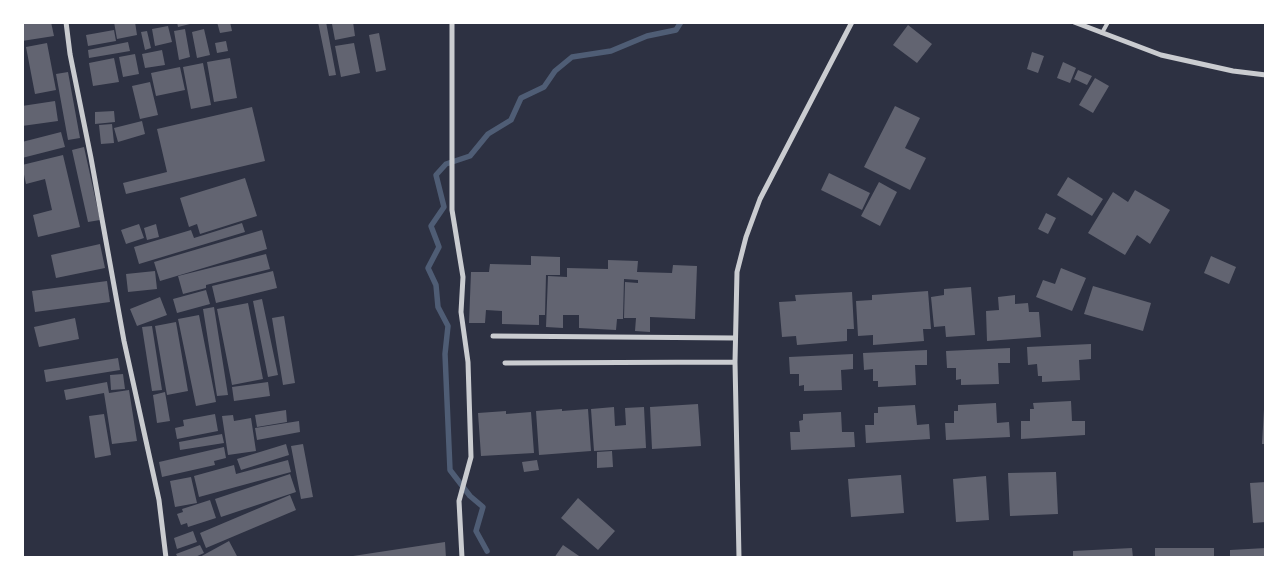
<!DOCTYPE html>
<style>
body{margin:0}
#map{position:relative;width:1288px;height:580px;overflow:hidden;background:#2d3142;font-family:"Alegreya Sans",sans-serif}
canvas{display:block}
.frame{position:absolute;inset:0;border:24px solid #fff;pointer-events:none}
</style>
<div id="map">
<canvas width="1288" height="580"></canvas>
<div class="frame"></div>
</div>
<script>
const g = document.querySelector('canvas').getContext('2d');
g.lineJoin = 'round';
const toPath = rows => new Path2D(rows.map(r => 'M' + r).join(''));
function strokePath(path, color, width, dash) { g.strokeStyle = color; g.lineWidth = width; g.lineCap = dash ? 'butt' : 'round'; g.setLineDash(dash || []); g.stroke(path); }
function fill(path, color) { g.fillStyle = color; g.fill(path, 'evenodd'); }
const stream = toPath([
 [487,551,476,531,483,507,470,496,450,470,445,354,448,326,438,307,436,285,428,268,439,247,431,226,444,207,436,175,446,164,470,156,488,134,511,120,521,98,544,87,555,71,572,57,611,51,647,36,676,30,681,22]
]);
const building = toPath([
 [22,22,51,22,54,36,22,41],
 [114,22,135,22,137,35,117,39],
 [177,22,194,22,194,23,178,27],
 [217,22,230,22,232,31,220,33],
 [318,22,326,22,336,75,329,76],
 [338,22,353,22,355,36,335,40,332,24],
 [908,25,932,44,917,63,893,45],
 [168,26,172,42,155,46,152,29],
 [185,29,190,57,179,60,174,31],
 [204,29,210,55,197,58,192,32],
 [114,30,116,41,88,46,86,35],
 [147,31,151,48,145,50,141,32],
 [379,33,386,70,376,72,369,35],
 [226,41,228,51,217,53,215,43],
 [128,42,130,51,89,58,88,50],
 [47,43,56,90,35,94,26,47],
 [354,43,360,73,341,77,335,46],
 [162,50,165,65,145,68,142,54],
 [1032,52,1044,56,1038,73,1027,69],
 [135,54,139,74,123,77,119,57],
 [114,58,119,82,93,86,89,63],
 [230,58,237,98,214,102,207,62],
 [1063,62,1076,68,1070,83,1057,78],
 [203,63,211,105,191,109,183,67],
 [180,67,185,90,156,96,151,73],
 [1078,70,1092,76,1087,85,1074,79],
 [68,72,80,138,68,140,56,74],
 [1095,78,1109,86,1093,113,1079,105],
 [150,82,158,115,140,119,132,86],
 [55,101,58,121,22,126,22,106],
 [895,106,920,118,905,148,926,158,910,190,864,167],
 [252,107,265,161,126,194,123,183,167,172,157,129],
 [114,111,115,122,95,124,95,112],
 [142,121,145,134,118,142,114,128],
 [112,124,114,143,101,144,99,125],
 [61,132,65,147,22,158,22,142],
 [84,147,100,220,88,222,72,150],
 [63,155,80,227,38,237,33,215,52,210,45,179,26,184,22,165],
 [829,173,870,193,862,210,821,190],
 [1068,177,1103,199,1092,216,1057,195],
 [245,178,257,216,200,234,197,224,189,227,180,198],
 [879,182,897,192,880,226,861,216],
 [1135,190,1170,210,1150,244,1137,235,1125,255,1088,233,1113,192,1128,202],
 [1046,213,1056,218,1048,234,1038,229],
 [242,223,245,232,139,264,134,247,191,230,194,238],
 [139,224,144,238,126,244,121,230],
 [156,224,159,237,147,240,144,228],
 [262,230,267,249,160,281,154,262],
 [100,244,105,268,56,278,51,255],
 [266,254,270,269,206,285,206,288,183,294,178,276],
 [531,256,560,257,560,275,546,275,545,315,539,315,539,325,502,324,502,311,486,310,485,323,469,323,471,272,489,272,490,264,531,265],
 [1211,256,1236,267,1229,284,1204,273],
 [608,260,638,261,637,272,672,273,673,265,697,266,695,319,650,317,650,332,635,331,636,318,624,318,625,282,638,283,638,280,624,279,623,319,617,319,616,330,579,328,579,315,563,315,563,328,546,327,548,276,567,277,567,268,608,269],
 [1061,268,1086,278,1072,311,1036,297,1043,280,1055,284],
 [155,271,157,289,128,292,126,274],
 [273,271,277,288,216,303,212,286],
 [107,281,110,302,35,312,32,291],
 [1093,286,1151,303,1143,331,1084,314],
 [971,287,975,335,946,337,945,326,934,327,931,297,944,295,944,289],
 [206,290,210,304,177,313,173,299],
 [928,291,931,329,923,329,924,341,873,345,873,335,858,336,856,301,872,300,872,295],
 [852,292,854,329,847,329,847,341,797,345,796,336,782,337,779,302,796,301,795,295],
 [1015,295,1015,304,1028,303,1029,312,1039,312,1041,337,987,341,986,311,999,310,998,297],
 [160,297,167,315,137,326,130,309],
 [262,299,278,375,268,377,253,301],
 [248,303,263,379,232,385,217,309],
 [214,307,228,395,217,396,203,309],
 [199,315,216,402,196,406,178,319],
 [284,316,295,383,283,385,272,318],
 [75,318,79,339,39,347,34,327],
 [176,322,188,391,167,395,155,326],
 [152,326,162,390,152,391,142,327],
 [1091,344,1091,359,1079,360,1080,380,1042,382,1042,376,1038,376,1037,364,1028,365,1027,347],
 [1010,348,1010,363,998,363,999,384,961,385,961,379,956,380,956,368,947,368,946,351],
 [927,350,927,365,915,365,916,385,878,387,878,381,873,381,873,369,864,370,863,353],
 [853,354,853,369,841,370,842,390,804,391,804,385,799,386,799,374,790,374,789,357],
 [118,358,120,370,46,382,44,370],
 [123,374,125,389,111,390,110,375],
 [107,382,109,393,129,390,137,441,112,444,104,393,66,400,64,390],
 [268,382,270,396,234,401,232,387],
 [165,392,170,421,157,423,153,395],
 [1071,401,1072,421,1085,421,1085,435,1021,439,1021,421,1030,421,1030,409,1034,409,1033,403],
 [996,403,997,423,1009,422,1010,437,946,440,945,423,954,423,954,411,958,411,958,405],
 [698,404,701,446,652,449,650,407],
 [915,405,917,425,929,424,930,439,866,443,865,425,874,425,874,413,878,413,878,407],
 [614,407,615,426,626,425,625,408,644,407,646,448,594,451,591,409],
 [562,409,562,411,588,409,591,451,539,455,536,411],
 [1264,409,1266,409,1266,444,1262,444],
 [286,410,287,422,257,427,255,415],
 [506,411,506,414,531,412,534,453,481,456,478,413],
 [841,412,842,432,854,432,855,447,791,450,790,432,800,432,799,421,803,420,803,414],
 [104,414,111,455,95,458,89,416],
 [215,414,218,431,177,439,175,428,184,426,183,420],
 [233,415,234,421,251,418,256,451,228,455,222,416],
 [299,421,300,432,257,440,255,428],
 [222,434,224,443,180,450,179,442],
 [286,444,289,455,241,470,237,459],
 [303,444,313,497,301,499,291,446],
 [224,447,226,458,214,461,215,465,162,477,159,462],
 [612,451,613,467,597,468,597,452],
 [288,460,291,472,199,497,194,476,234,465,236,474],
 [537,460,539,470,524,472,522,462],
 [1056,472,1058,514,1010,516,1008,473],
 [290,474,296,492,221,517,215,499],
 [901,475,904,513,851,517,848,479],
 [986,476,989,520,956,522,953,479],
 [191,477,197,503,175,507,170,481],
 [1266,482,1266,522,1253,523,1250,483],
 [290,495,296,510,206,548,200,533],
 [578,498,615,531,598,550,561,518],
 [210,500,216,518,188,527,187,523,181,525,177,514,183,512,182,509],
 [193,531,197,542,177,549,174,538],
 [229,541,238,558,198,558],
 [445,542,446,558,353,558,353,556],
 [200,545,204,553,193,558,178,558,176,554],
 [563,545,582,558,554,558],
 [1132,548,1133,558,1073,558,1073,551],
 [1155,548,1214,548,1214,558,1155,558],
 [1266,548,1266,558,1230,558,1230,550]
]);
const service = toPath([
 [1102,33,1108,22]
]);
const minor = toPath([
 [66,22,70,54,91,158,124,341,159,500,166,558],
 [452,22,452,210,463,277,461,312,468,362,471,457,459,501,462,558],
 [1074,22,1161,55,1233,71,1266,75],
 [493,336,735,338],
 [505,363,735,362],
 [739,558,735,362,737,272,746,237,760,199,852,22]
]);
strokePath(stream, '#4f5d75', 5.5);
fill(building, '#626471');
strokePath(service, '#caccd0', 4);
strokePath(minor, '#caccd0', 5);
</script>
